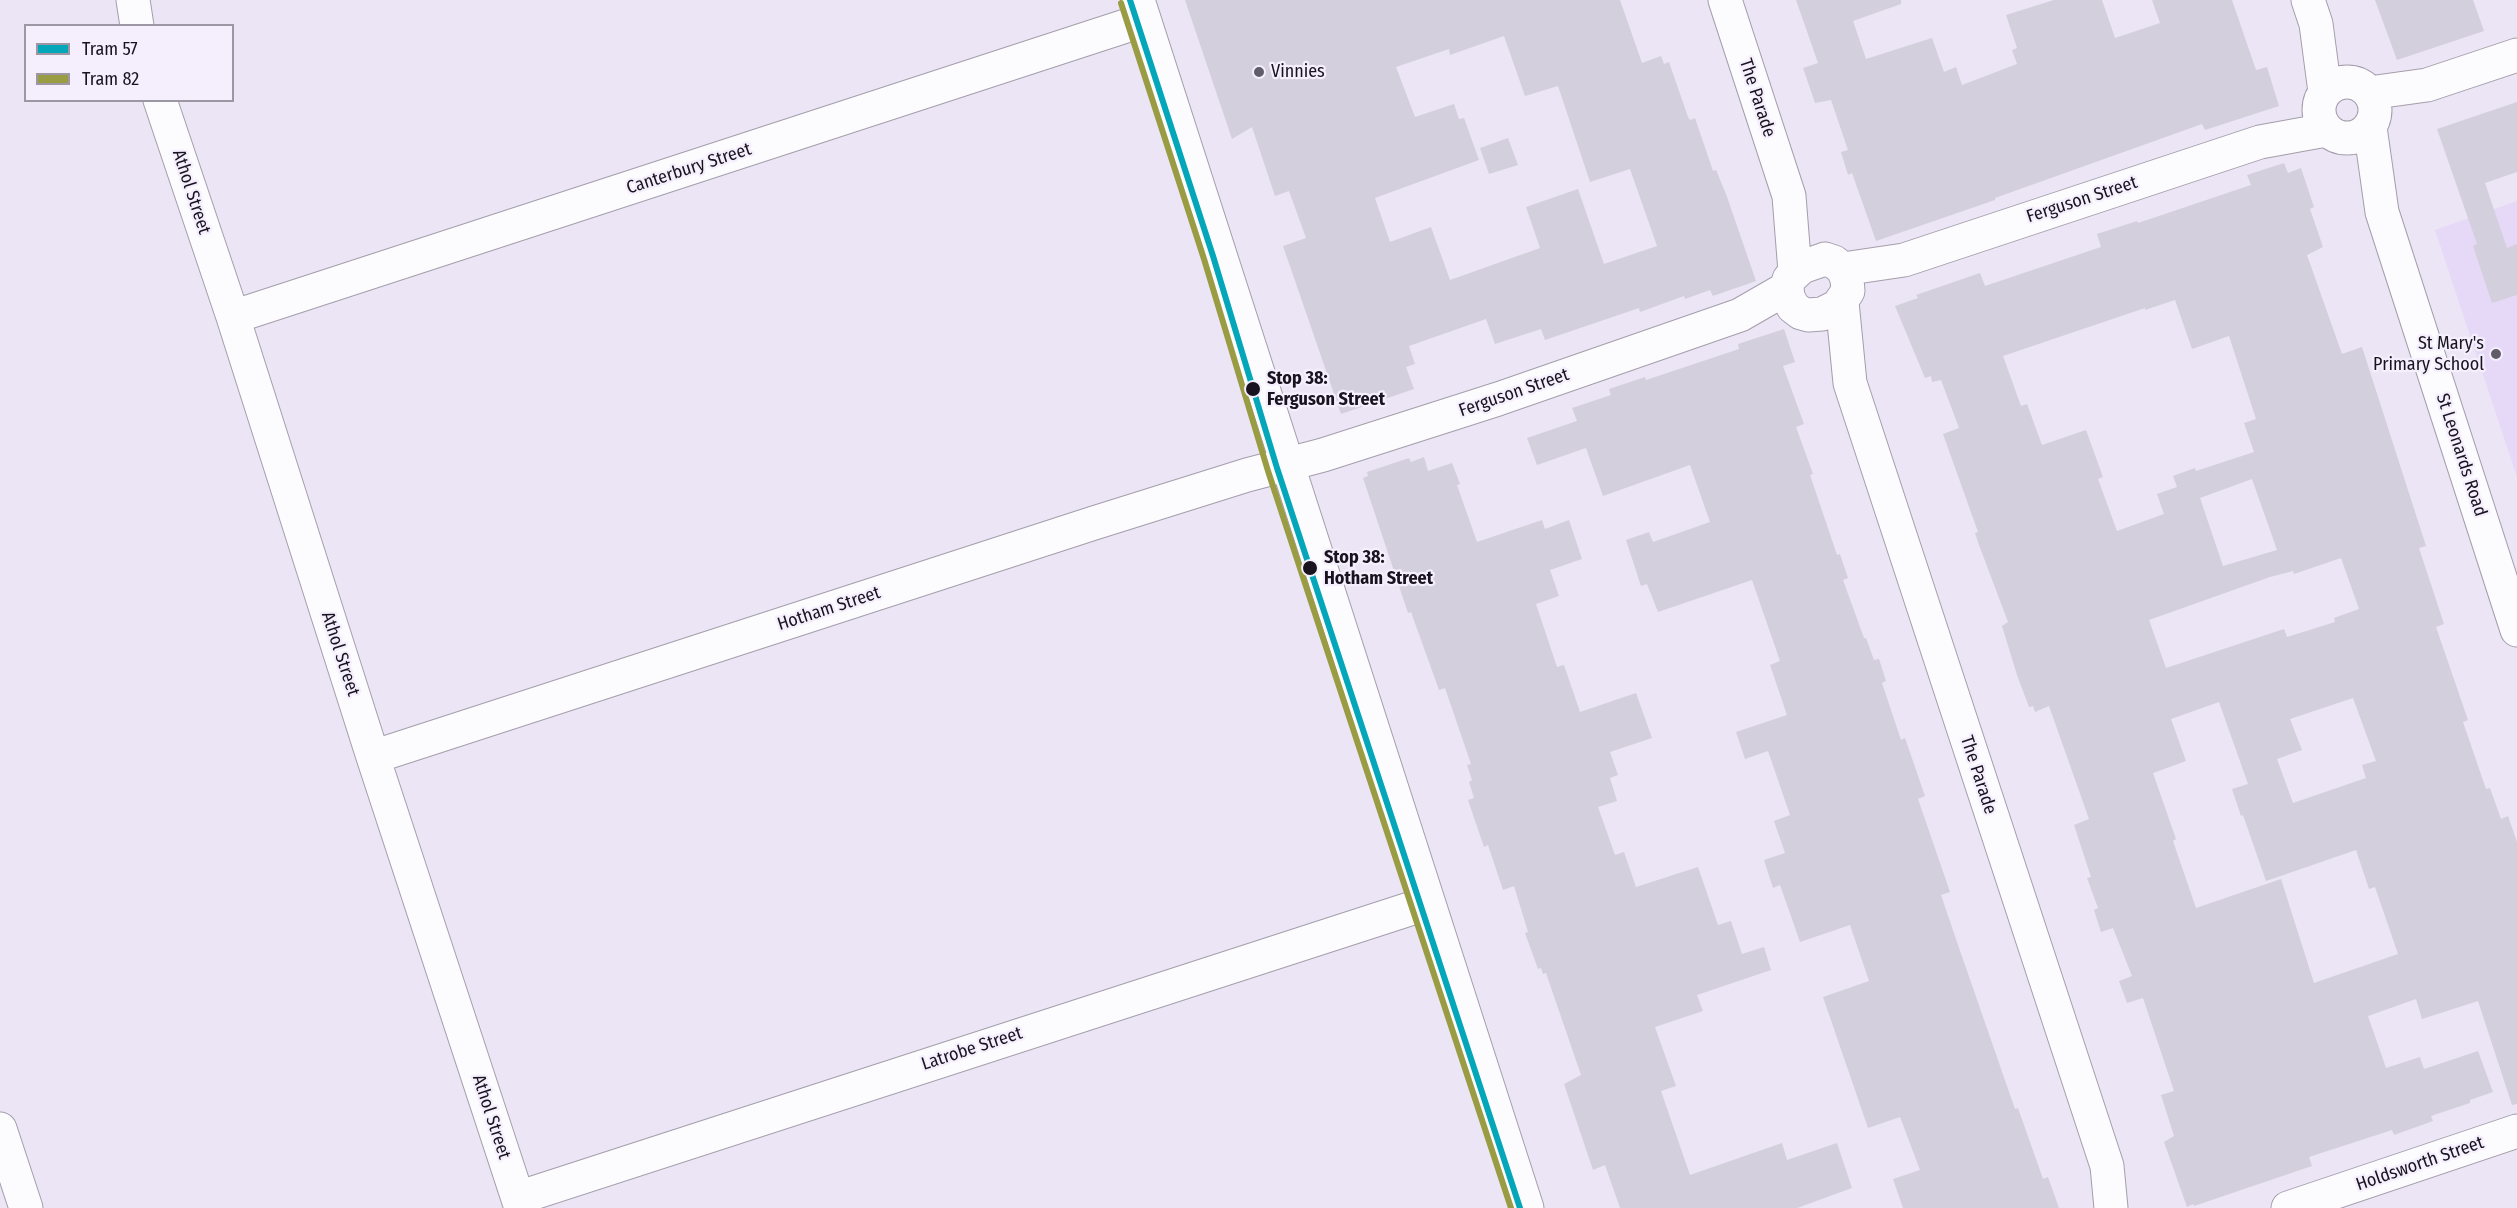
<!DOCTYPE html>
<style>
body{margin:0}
#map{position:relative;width:2517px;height:1208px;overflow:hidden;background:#ebe5f5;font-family:"Fira Sans Condensed",sans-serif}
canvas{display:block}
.legend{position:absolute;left:24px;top:24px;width:210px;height:78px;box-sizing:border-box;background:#f5effd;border:2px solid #9d97a4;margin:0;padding:8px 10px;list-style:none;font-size:18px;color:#18131e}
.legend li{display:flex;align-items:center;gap:12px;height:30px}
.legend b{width:30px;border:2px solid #9d97a4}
</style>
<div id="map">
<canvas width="2517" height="1208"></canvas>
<ul class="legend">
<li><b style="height:8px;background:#04a7ba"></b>Tram 57</li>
<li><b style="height:8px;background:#9a9c44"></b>Tram 82</li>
</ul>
</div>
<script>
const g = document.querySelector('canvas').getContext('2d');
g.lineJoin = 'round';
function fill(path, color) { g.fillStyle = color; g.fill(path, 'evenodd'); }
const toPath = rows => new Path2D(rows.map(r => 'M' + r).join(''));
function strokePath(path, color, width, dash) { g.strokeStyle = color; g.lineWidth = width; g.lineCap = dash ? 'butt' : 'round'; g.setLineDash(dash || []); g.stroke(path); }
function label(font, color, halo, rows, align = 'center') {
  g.font = font + ' "Fira Sans Condensed",sans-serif'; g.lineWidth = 4.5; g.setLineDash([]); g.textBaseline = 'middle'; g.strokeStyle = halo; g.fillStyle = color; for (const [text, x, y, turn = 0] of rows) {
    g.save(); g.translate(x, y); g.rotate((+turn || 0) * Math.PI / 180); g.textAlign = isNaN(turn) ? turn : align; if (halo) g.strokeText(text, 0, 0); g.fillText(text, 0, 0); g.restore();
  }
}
const built = toPath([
 [2517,201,2517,477,2435,230]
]);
const building = toPath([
 [1185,0,1620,0,1642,63,1661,56,1664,64,1669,62,1688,117,1690,120,1695,118,1713,171,1716,170,1726,194,1756,281,1713,296,1710,290,1685,299,1684,296,1640,312,1639,308,1545,340,1541,329,1495,344,1486,319,1409,346,1415,364,1406,367,1414,389,1341,414,1283,246,1306,238,1289,191,1275,196,1252,127,1232,139],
 [1504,36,1525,96,1558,86,1590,182,1630,169,1657,246,1604,264,1578,189,1526,207,1540,248,1450,280,1431,227,1390,242,1375,198,1479,160,1464,118,1459,119,1454,104,1415,117,1396,67,1449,49,1450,55],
 [1796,0,1901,0,1901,4,1853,21,1866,59,1932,38,1944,72,1956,67,1962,85,2017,64,2012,50,2017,48,2006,15,2054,0,2102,0,2115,38,2160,23,2152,0,2232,0,2256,70,2267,67,2279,106,2205,130,2202,124,1995,198,1995,200,1876,241,1852,173,1848,175,1841,152,1848,150,1831,100,1815,103,1803,68,1818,63],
 [2375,0,2473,0,2484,31,2397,60],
 [2517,102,2517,172,2485,183,2507,248,2517,244,2517,295,2492,303,2473,246,2477,244,2437,129],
 [1508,138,1518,165,1489,174,1480,148],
 [2284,163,2288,173,2301,168,2314,207,2310,209,2323,247,2307,255,2342,354,2362,347,2426,546,2419,548,2444,624,2436,627,2468,720,2463,722,2486,789,2490,788,2501,819,2508,816,2517,842,2517,1104,2512,1105,2478,1001,2422,1019,2416,999,2368,1016,2386,1068,2420,1057,2424,1069,2478,1051,2493,1092,2470,1100,2470,1103,2431,1116,2433,1121,2394,1135,2392,1130,2309,1157,2312,1166,2194,1206,2193,1204,2187,1207,2164,1142,2174,1136,2161,1095,2174,1091,2143,998,2127,1003,2119,981,2132,976,2113,928,2101,932,2094,910,2098,908,2087,878,2091,877,2074,825,2089,819,2049,706,2035,712,2033,706,2029,707,2017,675,2002,626,2008,622,1979,545,1975,533,1978,532,1943,434,1959,428,1941,380,1932,382,1931,376,1925,378,1895,306,1918,298,1916,295,1980,273,1985,286,2101,247,2097,234,2137,221,2138,223,2251,185,2247,175],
 [2175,300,2192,349,2229,336,2256,419,2244,423,2254,452,2196,471,2195,468,2173,476,2177,487,2157,494,2164,514,2117,531,2098,479,2103,477,2086,430,2042,445,2027,404,2021,406,2003,356,2145,308,2145,310],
 [2252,479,2277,550,2223,566,2200,498],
 [2341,558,2359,609,2334,618,2335,622,2287,637,2284,629,2166,668,2149,620,2270,577,2293,571,2294,574],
 [2353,698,2376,761,2362,765,2366,778,2293,803,2277,759,2302,750,2290,719],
 [2219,702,2248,784,2232,789,2241,816,2243,815,2266,881,2356,850,2369,889,2375,887,2398,954,2314,983,2281,879,2196,908,2173,841,2176,839,2153,773,2186,761,2171,719],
 [1784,329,1795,362,1783,366,1804,424,1796,427,1813,474,1810,475,1837,555,1840,554,1848,578,1843,580,1864,638,1866,638,1874,660,1879,659,1886,681,1882,683,1901,740,1905,738,1925,796,1918,799,1950,892,1941,895,1957,942,2015,1109,2018,1108,2043,1179,2048,1177,2059,1208,1903,1208,1893,1179,1920,1170,1900,1117,1868,1128,1823,997,1869,981,1850,925,1800,942,1780,885,1773,888,1764,860,1785,853,1774,821,1790,815,1768,751,1745,759,1736,732,1787,715,1770,665,1780,661,1752,580,1658,612,1647,584,1641,586,1626,540,1649,532,1653,542,1710,522,1690,465,1603,496,1586,448,1537,465,1527,438,1577,421,1572,408,1611,395,1609,389,1645,377,1646,380,1739,349,1738,344],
 [1424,457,1428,471,1452,463,1460,484,1457,485,1477,542,1542,520,1545,529,1569,520,1582,559,1550,570,1559,596,1536,604,1557,667,1564,665,1580,712,1636,693,1652,738,1610,752,1618,775,1610,778,1617,801,1598,807,1615,855,1624,852,1636,887,1698,867,1718,925,1731,921,1742,954,1764,947,1771,970,1697,995,1703,1011,1655,1027,1676,1086,1661,1091,1690,1175,1782,1143,1787,1160,1837,1143,1852,1188,1797,1208,1620,1208,1605,1165,1593,1170,1564,1084,1581,1075,1546,973,1543,974,1541,968,1538,969,1525,933,1528,932,1514,886,1503,890,1488,845,1484,847,1468,800,1474,798,1469,782,1472,780,1467,765,1471,764,1445,688,1439,690,1411,612,1408,613,1363,478,1368,476,1367,472,1409,458,1411,462]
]);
const minor = toPath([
 [133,0,137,26],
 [1725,0,1789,196,1795,272],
 [2308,0,2316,24,2325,92],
 '2319 110a28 28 0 1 1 56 0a28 28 0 1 1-56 0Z',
 [2369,93,2427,85,2517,55],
 [160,100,233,317,373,757,521,1208],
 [2370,127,2382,212,2517,630],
 [1825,259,1834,262,1843,269,1847,279,1848,291,1838,306,1822,314,1808,315,1801,313,1793,307,1788,297,1787,288,1789,279,1802,267,1825,259],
 [1843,269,1904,260,2260,142,2326,130],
 [1842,302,1850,383,2107,1166,2111,1208],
 [233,317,1144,20],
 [373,757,1094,523,1247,475,1323,455,1498,399,1740,315,1787,288],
 [0,1129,26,1208],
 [518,1198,1428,903],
 [2288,1208,2517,1131]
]);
const major = toPath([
 [1138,0,1527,1208]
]);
const tram1 = toPath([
 [1130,0,1213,256,1277,468,1520,1208]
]);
const tram2 = toPath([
 [1121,3,1204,259,1268,471,1511,1208]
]);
const markers = [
 [1259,72,6,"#625c69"],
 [2496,354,6,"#625c69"],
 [1253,389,8,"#18131e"],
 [1310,568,8,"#18131e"]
];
const poiNames = [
 ["Vinnies",1271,72],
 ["St Mary's",2484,344,"right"],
 ["Primary School",2484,365,"right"]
];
const streetNames = [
 ["The Parade",1757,98,72],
 ["Canterbury Street",689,169,-18],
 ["Athol Street",191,192,72],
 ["Ferguson Street",2082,200,-18],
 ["Ferguson Street",1514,393,-19],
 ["St Leonards Road",2461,455,72],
 ["Hotham Street",829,609,-18],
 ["Athol Street",340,654,72],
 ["The Parade",1978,775,72],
 ["Latrobe Street",972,1049,-18],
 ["Athol Street",491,1117,72],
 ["Holdsworth Street",2420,1164,-19]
];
const stopNames = [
 ["Stop 38:",1267,379],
 ["Ferguson Street",1267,400],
 ["Stop 38:",1324,558],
 ["Hotham Street",1324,579]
];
fill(built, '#e6d9f7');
fill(building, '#d4cfdc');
strokePath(minor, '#a49eab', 35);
strokePath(major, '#a49eab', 35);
strokePath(minor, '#fcfbfe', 33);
strokePath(major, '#fcfbfe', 33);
strokePath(tram1, '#04a7ba', 6);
strokePath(tram2, '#9a9c44', 6);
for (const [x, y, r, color] of markers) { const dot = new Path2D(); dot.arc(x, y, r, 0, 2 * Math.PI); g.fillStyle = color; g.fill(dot); strokePath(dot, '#f5effd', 2); }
label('18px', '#18131e', '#f5effd', poiNames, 'left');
label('18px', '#18131e', '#f5effd', streetNames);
label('bold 18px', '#18131e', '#f5effd', stopNames, 'left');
</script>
